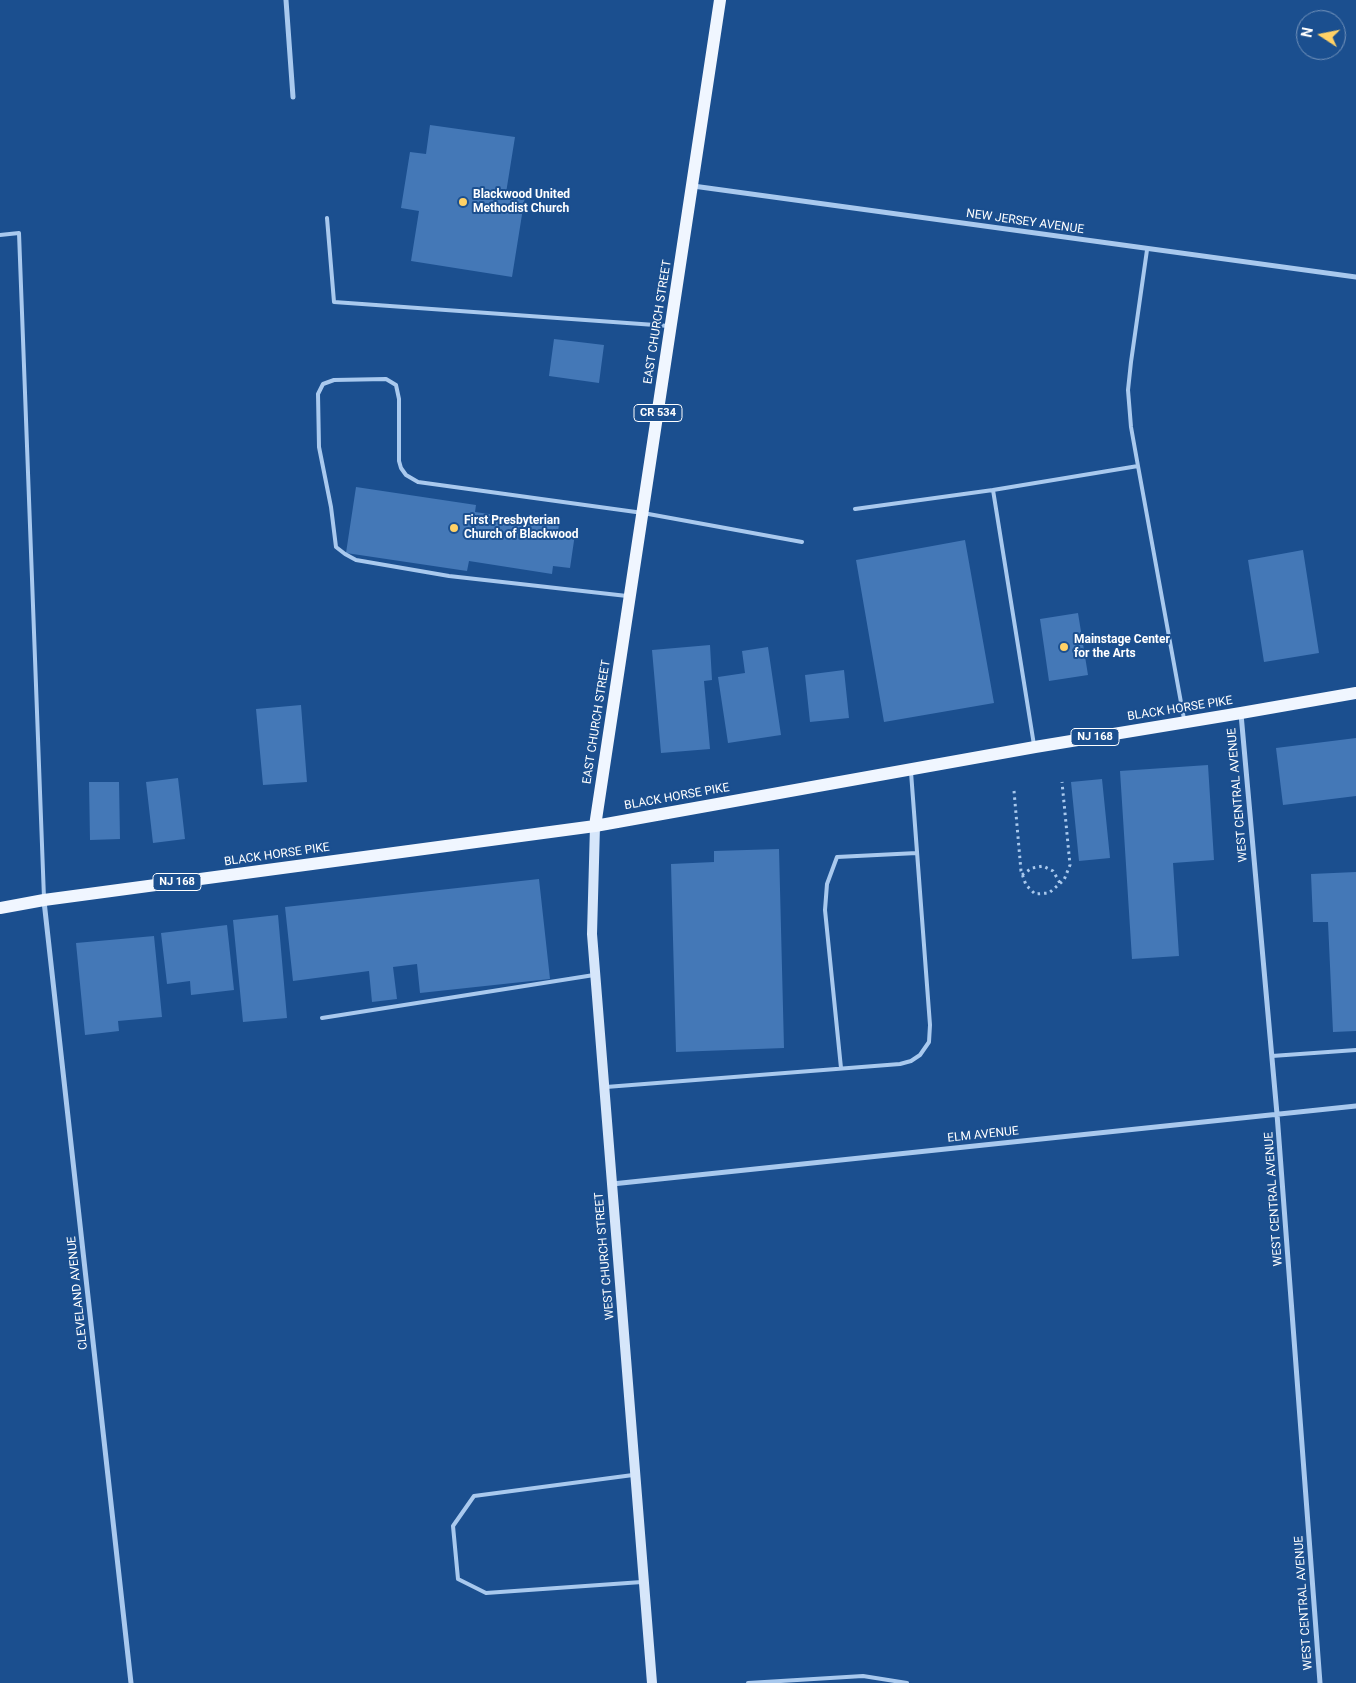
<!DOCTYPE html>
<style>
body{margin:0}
#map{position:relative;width:1356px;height:1683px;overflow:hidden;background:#1b4f8f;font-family:Roboto,sans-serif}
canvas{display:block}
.north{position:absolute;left:1296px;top:10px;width:50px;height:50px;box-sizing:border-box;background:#1b4f8f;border:1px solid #7695bc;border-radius:50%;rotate:281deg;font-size:14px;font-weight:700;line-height:20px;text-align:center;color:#fff}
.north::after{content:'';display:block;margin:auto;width:18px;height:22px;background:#ffd166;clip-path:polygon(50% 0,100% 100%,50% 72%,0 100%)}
</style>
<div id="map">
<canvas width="1356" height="1683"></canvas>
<div class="north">N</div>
</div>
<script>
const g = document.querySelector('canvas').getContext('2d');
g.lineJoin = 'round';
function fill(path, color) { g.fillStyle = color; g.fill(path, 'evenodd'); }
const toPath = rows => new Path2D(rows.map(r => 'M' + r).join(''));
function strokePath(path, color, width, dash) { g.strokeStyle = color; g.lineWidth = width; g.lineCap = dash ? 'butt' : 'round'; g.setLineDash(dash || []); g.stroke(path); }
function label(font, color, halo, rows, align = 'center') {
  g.font = font + ' Roboto,sans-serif'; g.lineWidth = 4; g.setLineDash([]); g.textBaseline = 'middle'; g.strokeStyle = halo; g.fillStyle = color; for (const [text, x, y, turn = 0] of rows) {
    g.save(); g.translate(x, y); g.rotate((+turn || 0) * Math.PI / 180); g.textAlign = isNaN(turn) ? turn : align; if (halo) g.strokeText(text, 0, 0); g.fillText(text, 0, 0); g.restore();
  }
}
const building = toPath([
 [430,125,515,137,506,193,525,196,512,277,411,261,419,211,401,208,410,152,426,154],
 [554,339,604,345,599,383,549,376],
 [356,487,476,505,475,512,559,524,558,532,575,534,570,568,553,566,552,574,469,561,467,571,346,553],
 [965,540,994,703,884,722,856,560],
 [1303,550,1319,653,1264,662,1248,560],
 [1078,613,1088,675,1049,681,1040,619],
 [710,645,712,680,704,681,710,749,661,753,652,650],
 [768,647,781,735,728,743,718,677,745,673,742,651],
 [844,670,849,718,810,722,805,675],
 [301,705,307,782,263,785,256,709],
 [1356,738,1356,796,1283,805,1276,748],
 [1208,765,1214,860,1173,863,1179,956,1132,959,1120,771],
 [178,778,185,839,153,843,146,782],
 [1102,779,1110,858,1079,861,1071,782],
 [89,782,119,782,120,839,90,840],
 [779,849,784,1048,676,1052,671,864,714,862,714,851],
 [1356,872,1356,1031,1333,1032,1328,922,1313,922,1311,874],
 [539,879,550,979,420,993,417,964,393,967,397,999,372,1002,369,971,293,981,285,907],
 [278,915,287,1018,243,1022,233,920],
 [227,925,234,990,191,995,190,981,167,984,161,933],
 [154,936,162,1017,118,1021,119,1031,85,1035,76,943]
]);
const path = toPath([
 [1014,791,1021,871,1026,885,1035,894,1049,893,1064,880,1070,865,1062,782],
 [1022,875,1032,868,1043,866,1053,871,1060,883]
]);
const service = toPath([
 [327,218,334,302,669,326],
 [0,235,19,233,44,898],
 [1138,466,1131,427,1128,390,1131,362,1147,250],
 [855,509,993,490],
 [627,596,449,576,356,560,345,554,336,547,331,507,319,447,318,394,323,384,334,380,386,379,396,385,399,399,399,461,401,468,406,475,418,482,643,513,802,542],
 [1034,745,993,490,1138,466,1184,719],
 [322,1018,594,975],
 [1272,1056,1356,1050],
 [841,1068,825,910,827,884,837,857,917,853],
 [606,1087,900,1064,911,1061,920,1055,929,1042,930,1025,911,772],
 [633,1475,474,1496,453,1526,458,1579,486,1593,642,1582],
 [748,1683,863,1676,907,1683]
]);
const minor = toPath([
 [286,0,293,97],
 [693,186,1356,277],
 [1241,714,1277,1114,1320,1683],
 [44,901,131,1683],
 [612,1184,1356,1106]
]);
const secondary = toPath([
 [595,826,592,934,652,1683]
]);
const primary = toPath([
 [595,826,720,0],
 [0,908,44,900,595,826,1035,747,1241,713,1356,693]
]);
const markers = [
 [463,202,5,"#ffd166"],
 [454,528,5,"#ffd166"],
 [1064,647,5,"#ffd166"]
];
const shields = [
 [658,413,48],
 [1095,737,48],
 [177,882,48]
];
const shieldNames = [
 ["CR 534",658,413],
 ["NJ 168",1095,737],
 ["NJ 168",177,882]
];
const poiNames = [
 ["Blackwood United",473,195],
 ["Methodist Church",473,209],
 ["First Presbyterian",464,521],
 ["Church of Blackwood",464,535],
 ["Mainstage Center",1074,640],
 ["for the Arts",1074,654]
];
const streetNames = [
 ["NEW JERSEY AVENUE",1025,222,8],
 ["EAST CHURCH STREET",658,322,-81],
 ["BLACK HORSE PIKE",1180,709,-9],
 ["EAST CHURCH STREET",597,722,-81],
 ["WEST CENTRAL AVENUE",1238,795,-95],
 ["BLACK HORSE PIKE",677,797,-10],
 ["BLACK HORSE PIKE",277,855,-8],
 ["ELM AVENUE",983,1135,-6],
 ["WEST CENTRAL AVENUE",1274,1199,-94],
 ["WEST CHURCH STREET",605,1256,-95],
 ["CLEVELAND AVENUE",78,1293,-96],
 ["WEST CENTRAL AVENUE",1304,1603,-94]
];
fill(building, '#4478b7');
strokePath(path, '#a9c9ee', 3, [2.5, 4]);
strokePath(service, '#a9c9ee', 4);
strokePath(minor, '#a9c9ee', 5);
strokePath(secondary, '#d6e6fa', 10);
strokePath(primary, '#f0f6ff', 12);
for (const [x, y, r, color] of markers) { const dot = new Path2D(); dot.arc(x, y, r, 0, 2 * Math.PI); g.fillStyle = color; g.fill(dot); strokePath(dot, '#1b4f8f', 2); }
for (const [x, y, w] of shields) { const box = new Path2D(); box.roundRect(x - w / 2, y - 8.5, w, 17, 4); g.fillStyle = '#1b4f8f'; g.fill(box); strokePath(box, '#fff', 1); }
label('bold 11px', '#fff', null, shieldNames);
label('bold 12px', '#fff', '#1b4f8f', poiNames, 'left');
label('12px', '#fff', '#1b4f8f', streetNames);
</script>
